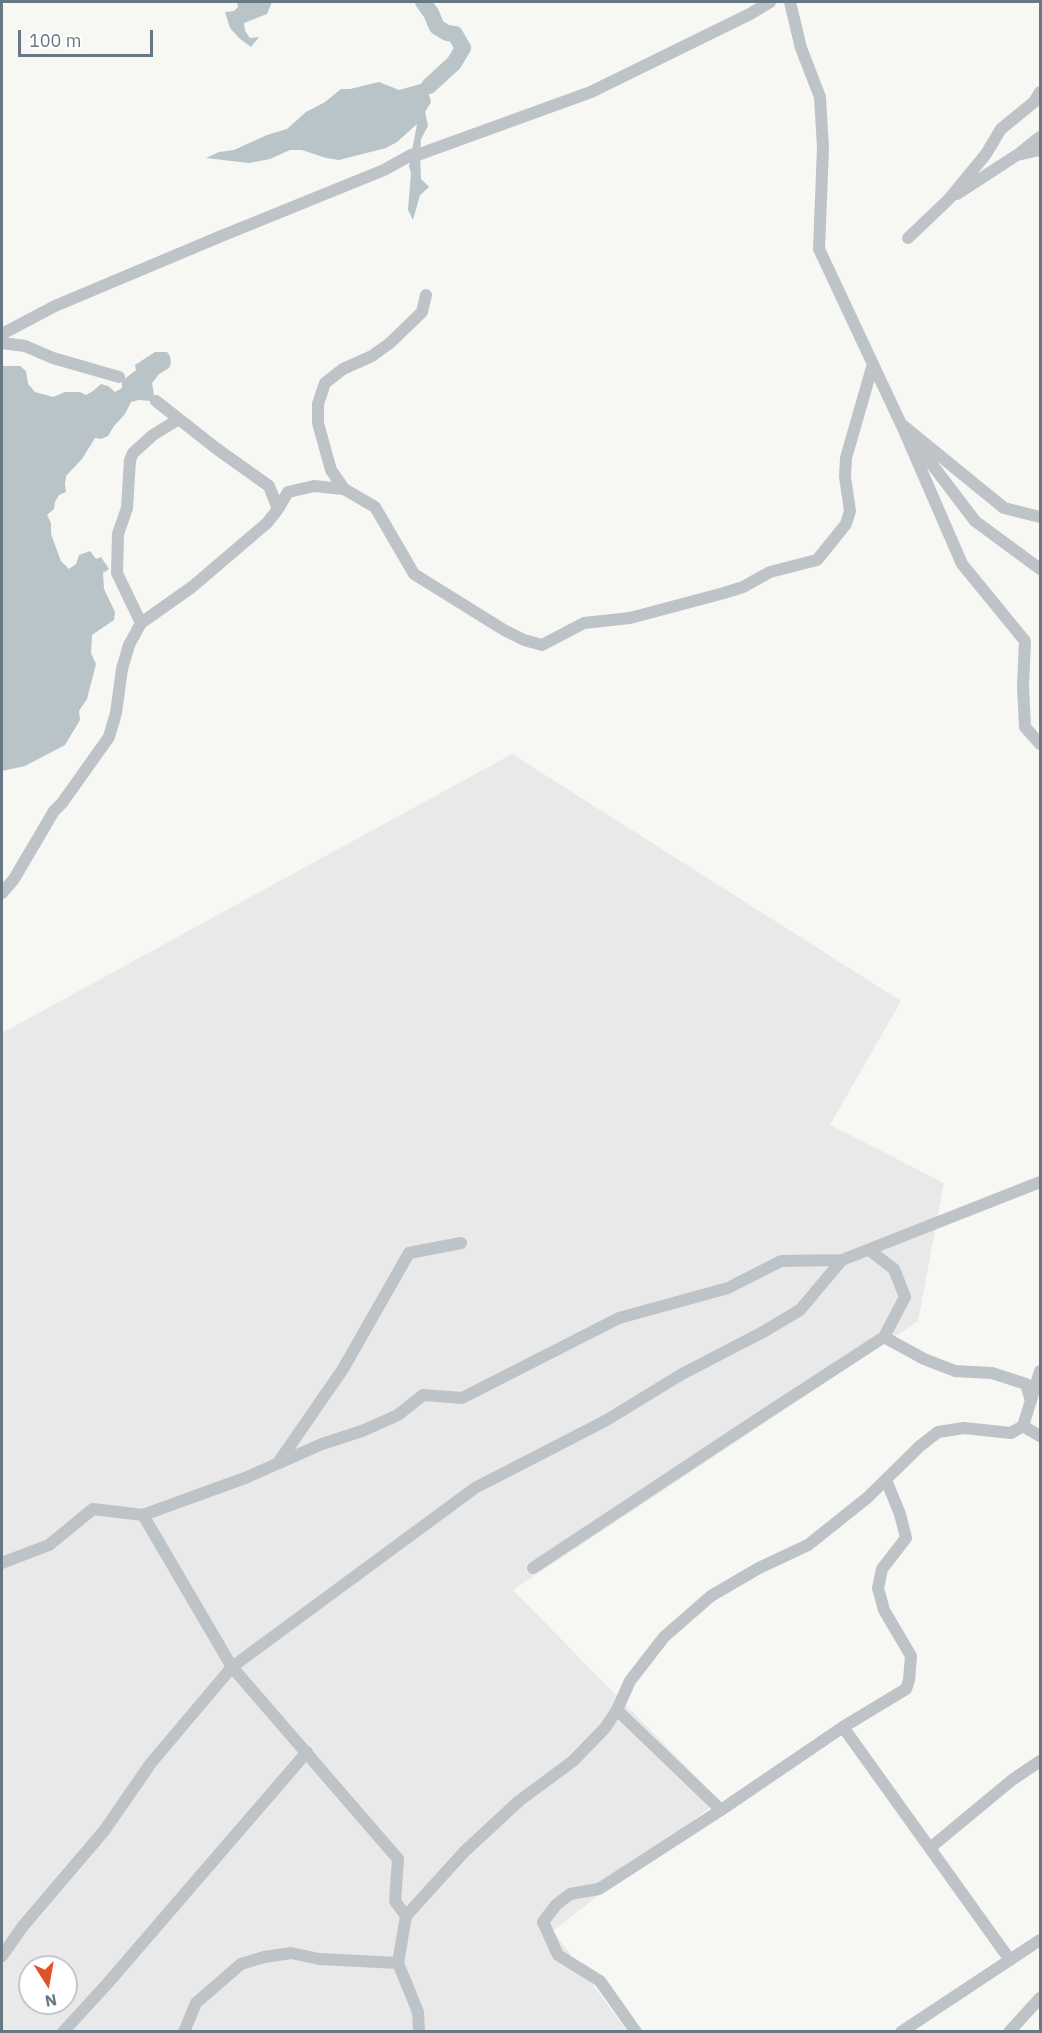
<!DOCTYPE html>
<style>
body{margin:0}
#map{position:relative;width:1042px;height:2033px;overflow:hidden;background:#f7f7f4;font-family:"IBM Plex Sans",sans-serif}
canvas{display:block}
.frame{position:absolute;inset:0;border:3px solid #677885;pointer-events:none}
.north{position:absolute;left:18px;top:1955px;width:60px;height:60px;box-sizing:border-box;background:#fff;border:2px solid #c2c9ce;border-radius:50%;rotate:169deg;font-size:16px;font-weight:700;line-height:24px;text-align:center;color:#677885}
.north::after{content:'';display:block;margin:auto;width:21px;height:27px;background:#e0522c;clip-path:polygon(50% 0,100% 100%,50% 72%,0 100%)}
.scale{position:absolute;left:18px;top:30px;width:135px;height:27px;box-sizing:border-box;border:3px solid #677885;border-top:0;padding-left:8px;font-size:18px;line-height:21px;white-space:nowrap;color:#677885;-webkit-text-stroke:4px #fff;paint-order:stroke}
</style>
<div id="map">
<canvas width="1042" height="2033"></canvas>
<div class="frame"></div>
<div class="north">N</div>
<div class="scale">100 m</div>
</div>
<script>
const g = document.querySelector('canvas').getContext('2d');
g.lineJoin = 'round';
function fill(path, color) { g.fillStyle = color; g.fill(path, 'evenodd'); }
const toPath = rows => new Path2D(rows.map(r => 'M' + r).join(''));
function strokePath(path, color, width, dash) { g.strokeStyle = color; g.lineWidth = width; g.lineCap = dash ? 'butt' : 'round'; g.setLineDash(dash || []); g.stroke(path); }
const built = toPath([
 [512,754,901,1001,830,1125,944,1183,918,1321,513,1590,719,1800,553,1931,627,2031,2,2032,2,1033],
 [30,1967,66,1967,66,2003,30,2003]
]);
const water = toPath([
 [237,2,272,2,267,14,244,23,245,31,250,38,259,37,251,47,239,38,230,28,225,12,234,11,238,7],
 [379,82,399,90,424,83,428,91,431,102,425,112,428,126,421,139,420,154,421,179,429,187,420,195,413,220,408,210,411,173,409,166,417,124,397,142,386,148,339,160,326,158,302,150,290,150,270,159,249,163,206,158,219,152,234,150,267,135,287,129,306,112,325,102,341,89,350,89],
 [155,352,167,352,170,356,171,363,169,368,159,374,152,383,154,395,151,401,139,400,131,402,125,414,114,426,108,436,101,439,95,438,82,459,66,476,65,484,66,492,59,495,55,502,54,509,47,515,51,523,51,534,61,561,69,569,76,564,79,555,90,551,96,559,101,557,109,569,103,573,104,589,115,612,114,620,92,635,91,653,96,664,87,699,79,711,80,720,65,745,25,766,2,771,2,366,20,366,26,371,28,384,35,392,53,397,65,392,80,392,86,395,93,391,101,384,108,386,115,392,122,388,122,381,136,370,135,365]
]);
const river = toPath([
 [423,2,431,13,437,27,447,33,455,34,463,48,454,63,429,86]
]);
const minor = toPath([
 [790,2,801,48,820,97,823,148,819,249,901,424,1004,508,1040,517],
 [1020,153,1040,137],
 [957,194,1017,155,1040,150],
 [908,238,949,199,986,154,1001,129,1034,102,1040,92],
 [2,334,55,306,219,237,384,170,411,155,420,154,591,92,750,14,770,2],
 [2,343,25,346,53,358,119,377],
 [903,428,962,564,1025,641,1023,686,1025,727,1040,744],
 [915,442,975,521,1040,569],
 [344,489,331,470,318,423,318,404,325,383,343,369,372,356,390,343,422,312,426,295],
 [278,509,288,492,314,486,344,489,375,507,414,574,504,630,524,640,542,645,584,623,630,618,724,593,743,587,770,572,817,560,846,524,850,511,845,477,846,458,873,364],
 [141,623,117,573,118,534,127,508,130,460,133,453,153,435,179,419],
 [2,893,14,879,54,811,62,803,109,737,116,713,122,669,129,645,141,623,192,587,267,523,278,509,269,486,217,449,156,401],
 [884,1337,924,1359,955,1371,992,1373,1026,1384,1031,1401],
 [1023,1426,1040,1371],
 [1023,1426,1040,1436],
 [278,1463,343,1369,409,1253,461,1243],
 [143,1515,232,1667,398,1859,395,1901,406,1916],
 [2,1563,49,1545,93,1509,143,1515,245,1478,322,1444,362,1431,398,1415,423,1395,462,1398,619,1318,728,1288,781,1261,842,1260,1040,1182],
 [533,1568,767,1413,884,1337,905,1297,894,1269,869,1250],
 [617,1710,721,1810],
 [843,1727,1010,1960],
 [930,1848,1012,1780,1040,1761],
 [2,1956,23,1926,104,1831,151,1763,232,1667,475,1488,605,1421,682,1374,763,1332,800,1310,842,1260],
 [63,2032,107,1984,307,1752],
 [184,2032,196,2003,241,1964,264,1957,291,1953,319,1959,398,1963],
 [419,2032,418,2012,398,1963,406,1916,464,1852,519,1801,573,1761,605,1728,617,1710,630,1681,664,1637,711,1596,759,1568,808,1545,867,1498,920,1446,938,1432,964,1428,1011,1433,1023,1426],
 [636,2032,600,1981,558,1955,543,1922,556,1905,570,1894,599,1889,721,1810,843,1727,906,1689,909,1680,911,1656,884,1610,878,1588,882,1569,906,1538,900,1514,886,1480],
 [901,2032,1040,1940],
 [1009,2032,1040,1998]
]);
fill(built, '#e8e9e8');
fill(water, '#b8c4c8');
strokePath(river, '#b8c4c8', 16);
strokePath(minor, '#bec3c7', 12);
</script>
